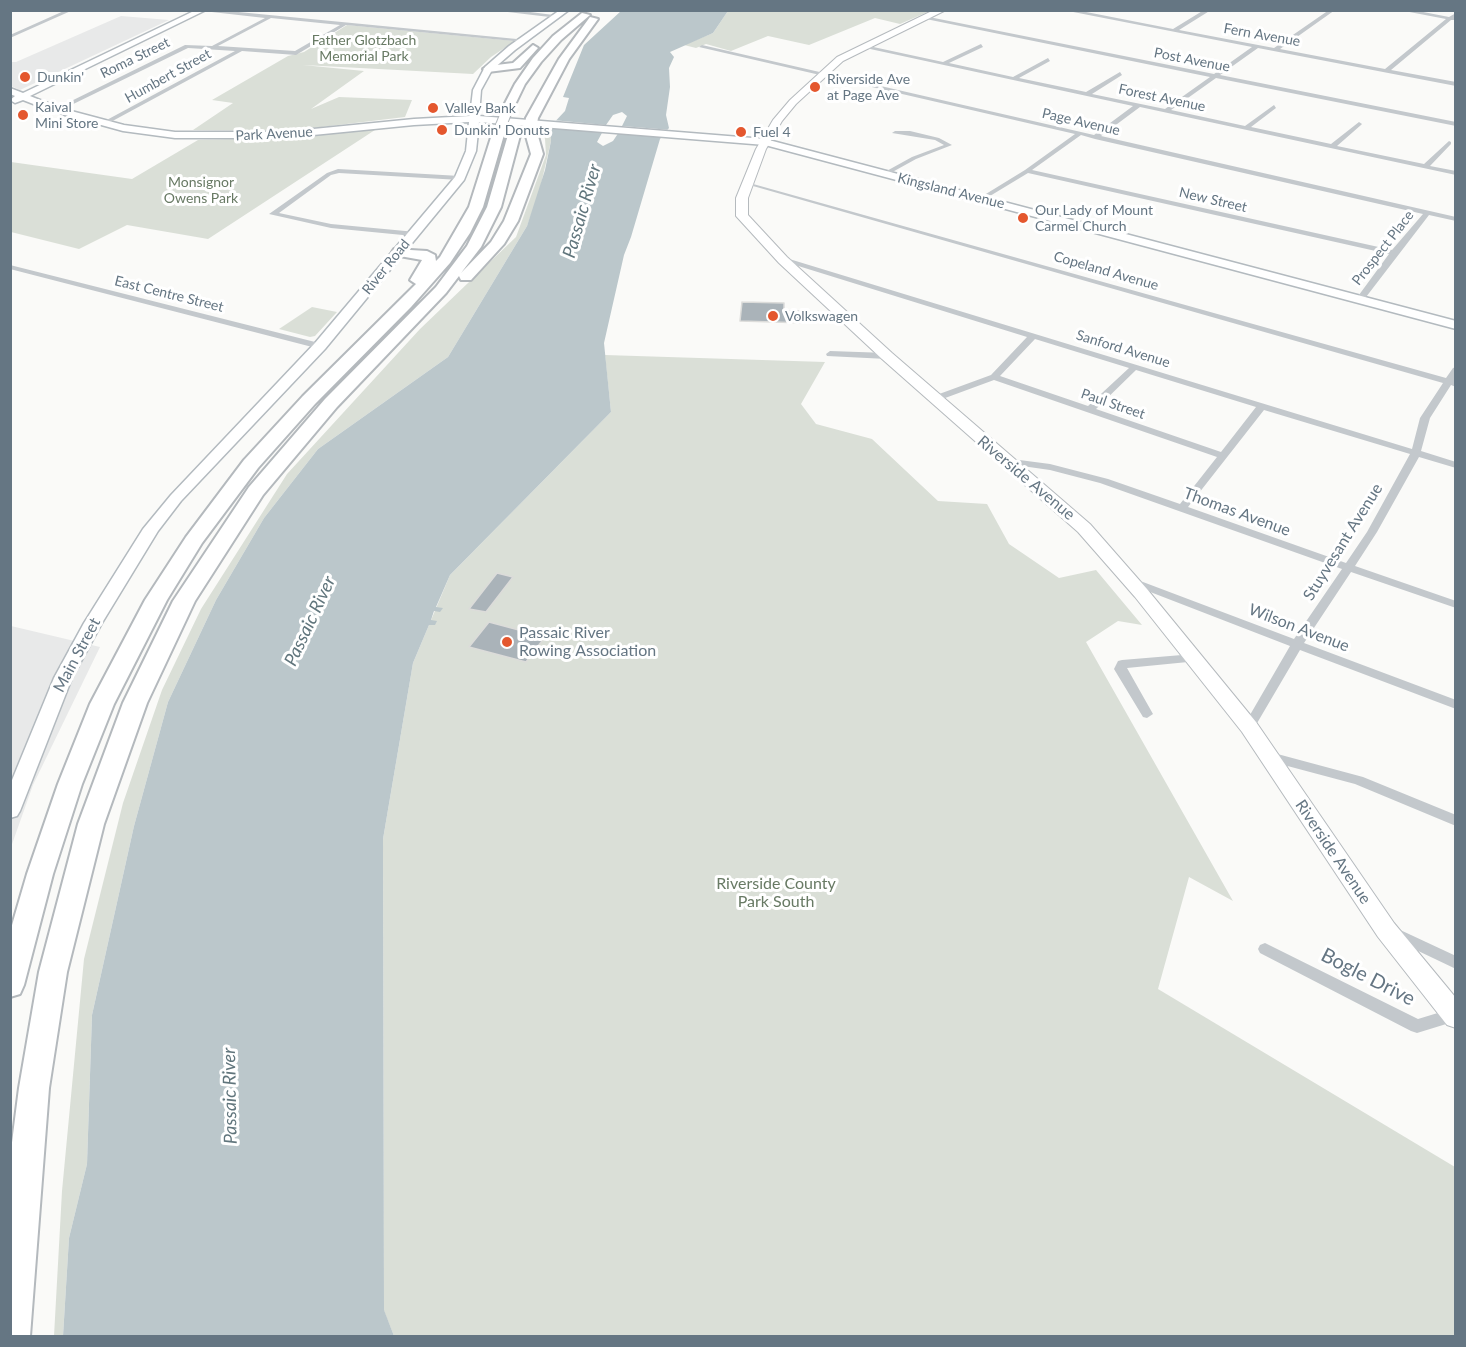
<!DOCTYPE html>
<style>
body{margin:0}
#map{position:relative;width:1466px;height:1347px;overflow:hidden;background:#fafaf8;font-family:Lato,sans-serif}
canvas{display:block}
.frame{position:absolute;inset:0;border:12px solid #657683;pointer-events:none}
</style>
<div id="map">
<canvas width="1466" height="1347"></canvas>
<div class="frame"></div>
</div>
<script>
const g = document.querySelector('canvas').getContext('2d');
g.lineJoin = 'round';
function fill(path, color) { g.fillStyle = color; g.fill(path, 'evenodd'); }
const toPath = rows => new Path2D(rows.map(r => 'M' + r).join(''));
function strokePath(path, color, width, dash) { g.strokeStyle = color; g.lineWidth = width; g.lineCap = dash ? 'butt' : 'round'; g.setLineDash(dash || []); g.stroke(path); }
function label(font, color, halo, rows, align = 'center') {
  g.font = font + ' Lato,sans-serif'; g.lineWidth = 6; g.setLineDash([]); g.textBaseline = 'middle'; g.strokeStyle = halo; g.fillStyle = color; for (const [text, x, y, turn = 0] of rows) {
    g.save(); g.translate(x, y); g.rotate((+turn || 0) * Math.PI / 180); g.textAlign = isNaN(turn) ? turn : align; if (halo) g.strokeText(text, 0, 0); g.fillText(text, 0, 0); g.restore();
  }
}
const built = toPath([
 [121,16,169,20,20,90,11,86,11,62,16,62],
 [11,626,100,647,33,785,11,847]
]);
const green = toPath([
 [728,11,930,11,900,24,875,18,809,45,768,36,731,51,706,44,696,48,684,45,713,33],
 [347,25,515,41,491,57,473,74,303,65,364,71,311,109,339,97,412,100,405,117,288,131,193,130,233,103,212,100,288,56,304,52],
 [540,126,550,127,551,141,539,193,527,226,448,357,318,449,264,518,216,600,168,702,134,826,92,1015,87,1164,69,1238,63,1336,54,1336,62,1191,84,959,123,803,162,690,201,609,287,474,420,329,516,237,546,155,545,139],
 [378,128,208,239,127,225,79,249,11,232,11,162,132,179,198,140,284,138],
 [312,307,337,312,315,336,310,337,279,329],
 [605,355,825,362,801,404,816,424,872,439,938,501,987,504,1009,544,1059,578,1096,570,1142,625,1118,621,1086,642,1233,901,1189,877,1158,989,1455,1167,1455,1336,394,1336,384,1311,383,839,413,663,450,575,611,412]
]);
const water = toPath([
 [621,11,728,11,713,33,670,52,674,57,669,68,670,87,666,115,669,128,660,139,631,237,624,255,604,343,611,412,450,575,436,607,443,608,440,612,434,611,431,620,437,621,435,625,429,625,413,663,383,839,384,1310,394,1336,63,1336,69,1238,87,1164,92,1015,134,826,168,702,216,600,264,518,318,449,448,357,527,226,545,170,551,141,550,127,565,111,569,98,563,97,584,45]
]);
const pier = toPath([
 [622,112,627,116,622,126,671,130,666,136,619,132,613,141,603,146,597,142,603,131,547,126,552,120,606,125,613,115]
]);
const building = toPath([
 [742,302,784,303,784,311,807,311,807,323,740,321,742,302],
 [497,573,513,577,486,612,469,609,497,573],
 [489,622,545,637,526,662,469,647,489,622]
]);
const street = toPath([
 [66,10,73,10,10,38,10,35,66,10],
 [194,10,218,10,527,40,524,42,346,25,296,55,242,51,107,124,103,124,103,122,235,51,188,48,59,111,55,111,55,109,185,45,212,46,265,18,194,10],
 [271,18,340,25,295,51,218,46,271,18],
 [491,10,515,10,561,16,558,18,491,10],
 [1063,10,1076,10,1173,29,1204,10,1211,10,1179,30,1274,48,1329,10,1335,10,1280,49,1385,69,1446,19,1399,10,1413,10,1449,17,1456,13,1455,20,1451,20,1391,70,1456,82,1456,86,1258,48,1220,75,1456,122,1456,126,1216,78,1171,110,1245,126,1274,105,1276,108,1251,127,1331,144,1359,122,1362,124,1361,125,1337,146,1424,164,1449,141,1451,142,1451,144,1430,166,1456,171,1456,175,1140,107,1101,136,1456,217,1456,221,1429,215,1363,301,1360,301,1356,299,1389,254,1028,173,985,199,981,199,981,197,1025,170,1075,134,699,47,702,45,1094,135,1133,106,861,47,864,45,943,62,981,44,983,47,949,63,1013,77,1048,58,1050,61,1019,78,1086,92,1120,72,1122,75,1092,94,1165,109,1210,77,921,18,924,16,1214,74,1252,47,1063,10],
 [1081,135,1095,139,1423,214,1392,250,1032,170,1081,135],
 [910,131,939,138,952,145,916,159,887,175,883,175,883,173,912,157,944,145,935,140,892,133,895,131,910,131],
 [338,169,460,176,463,178,460,180,339,173,331,175,279,213,331,224,416,232,416,236,413,236,331,228,269,214,327,173,338,169],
 [746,182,1446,378,1453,368,1456,367,1454,381,1456,381,1456,387,1451,385,1430,418,1421,451,1456,462,1456,468,1419,457,1377,532,1355,566,1456,601,1456,608,1351,572,1304,643,1456,700,1456,709,1300,650,1253,730,1245,730,1243,727,1290,646,1127,583,1125,581,1131,578,1135,579,1294,639,1342,569,1100,483,1050,470,1001,463,999,461,1004,458,1050,464,1108,479,1180,504,1217,457,994,380,937,401,931,401,931,397,991,375,1027,337,779,260,786,258,1412,449,1420,418,1443,383,746,184,746,182],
 [1035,339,1129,368,1088,406,1000,376,1035,339],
 [1136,370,1256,407,1221,452,1096,409,1136,370],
 [1264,410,1410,454,1367,532,1346,563,1188,507,1264,410],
 [10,265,323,344,324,346,320,349,10,269,10,265],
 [830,351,887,353,891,356,887,359,827,356,826,354,830,351],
 [1194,654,1200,658,1198,661,1127,668,1153,714,1147,718,1143,717,1114,669,1118,661,1122,660,1194,654],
 [1270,752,1363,777,1456,815,1456,826,1355,784,1265,760,1264,757,1265,754,1270,752],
 [1396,928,1456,956,1456,969,1391,938,1389,934,1391,930,1396,928],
 [1265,943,1418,1019,1454,1008,1456,1021,1417,1033,1411,1031,1260,953,1258,949,1260,945,1265,943]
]);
const secondary = toPath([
 [196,10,206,10,30,96,60,108,124,125,175,132,283,132,414,119,470,116,473,90,485,67,509,46,560,10,569,10,515,50,492,70,481,90,479,116,765,139,1456,321,1456,329,765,145,479,122,476,151,464,180,325,349,181,501,158,531,102,623,72,678,20,811,17,816,10,818,10,785,54,678,84,623,143,529,171,495,315,343,455,177,466,151,469,122,414,125,283,138,175,138,123,131,54,112,23,100,15,103,10,100,15,96,10,94,10,88,23,93,196,10]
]);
const primary = toPath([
 [934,10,946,10,843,61,796,104,782,121,766,149,748,198,748,215,787,257,892,353,1090,524,1147,589,1256,722,1394,923,1456,998,1456,1028,1447,1025,1378,937,1242,732,1135,597,1078,532,882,359,779,263,736,216,736,198,756,149,773,120,790,100,837,57,934,10]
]);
const highway = toPath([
 [582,13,590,15,561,40,541,62,525,84,510,115,502,115,500,113,515,84,533,58,553,36,582,13],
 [590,17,598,19,569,59,538,118,536,129,543,154,518,221,504,244,471,280,461,280,459,276,446,293,337,407,263,495,195,601,147,703,104,824,67,972,49,1088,30,1336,10,1336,10,1158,19,1088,39,972,78,824,123,703,173,601,249,487,325,399,436,287,467,246,487,207,510,128,516,124,522,128,501,207,481,247,461,273,491,242,504,221,531,154,524,129,526,118,559,59,590,17],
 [533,45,538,48,520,68,488,72,483,69,488,66,513,63,533,45],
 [500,124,506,128,483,207,470,233,450,263,411,307,315,404,258,468,202,543,167,600,114,704,82,784,53,874,24,985,20,994,10,997,10,932,27,874,58,784,90,704,145,600,186,537,244,460,303,396,416,284,410,280,422,260,394,255,392,252,394,249,427,251,435,255,436,261,440,257,469,207,494,128,500,124]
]);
const highwayBridge = toPath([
 [500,128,506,113]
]);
const markers = [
 [25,77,6,"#e4572e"],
 [815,87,6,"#e4572e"],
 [433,108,6,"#e4572e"],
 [23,115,6,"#e4572e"],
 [442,130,6,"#e4572e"],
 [741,132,6,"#e4572e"],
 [1023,218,6,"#e4572e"],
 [773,316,6,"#e4572e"],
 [507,642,6,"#e4572e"]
];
const farStreetnames = [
 ["Fern Avenue",1262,35,10],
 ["Roma Street",135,58,-26],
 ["Post Avenue",1192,60,11],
 ["Humbert Street",168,76,-29],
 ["Forest Avenue",1162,98,12],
 ["Page Avenue",1081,122,13],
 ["Park Avenue",274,134,-3],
 ["Kingsland Avenue",951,191,14],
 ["New Street",1213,200,13],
 ["Prospect Place",1383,248,-52],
 ["River Road",386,267,-51],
 ["Copeland Avenue",1106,271,16],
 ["East Centre Street",169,294,14],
 ["Sanford Avenue",1123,349,17],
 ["Paul Street",1113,404,19]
];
const farParknames = [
 ["Father Glotzbach",364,40],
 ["Memorial Park",364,56],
 ["Monsignor",201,182],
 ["Owens Park",201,198]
];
const farPoinames = [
 ["Dunkin'",37,77],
 ["Riverside Ave",827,79],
 ["at Page Ave",827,95],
 ["Kaival",35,107],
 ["Mini Store",35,123],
 ["Valley Bank",445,108],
 ["Dunkin' Donuts",454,130],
 ["Fuel 4",753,132],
 ["Our Lady of Mount",1035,210],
 ["Carmel Church",1035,226],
 ["Volkswagen",785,316]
];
const streetNames = [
 ["Riverside Avenue",1026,478,40],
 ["Thomas Avenue",1237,512,20],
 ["Stuyvesant Avenue",1343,542,-58],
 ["Wilson Avenue",1299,628,21],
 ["Main Street",77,655,-62],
 ["Riverside Avenue",1333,852,56]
];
const poiNames = [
 ["Passaic River",519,633],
 ["Rowing Association",519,651]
];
const parkNames = [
 ["Riverside County",776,884],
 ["Park South",776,902]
];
const waterNames = [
 ["Passaic River",582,211,-74],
 ["Passaic River",310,621,-65],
 ["Passaic River",230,1096,-91]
];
const nearStreetnames = [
 ["Bogle Drive",1368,977,27]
];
fill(built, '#e8e9e9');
fill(green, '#dadfd7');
fill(water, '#bbc7cb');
fill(pier, '#fafaf8');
fill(building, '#aab3b9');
strokePath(building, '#dcdcda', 1.5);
strokePath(secondary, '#b3babf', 3);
strokePath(primary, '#b5babe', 2);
strokePath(highway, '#b4b9bd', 4);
fill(street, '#c3c8cc');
fill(secondary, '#fff');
fill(primary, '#fff');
fill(highway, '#fff');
strokePath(highwayBridge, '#b4b9bd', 12, []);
strokePath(highwayBridge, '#fff', 10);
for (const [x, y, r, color] of markers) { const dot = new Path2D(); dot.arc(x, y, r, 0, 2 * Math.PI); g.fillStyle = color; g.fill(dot); strokePath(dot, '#fff', 2); }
label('14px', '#657683', '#fff', farStreetnames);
label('14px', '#687a64', '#fff', farParknames);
label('14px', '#657683', '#fff', farPoinames, 'left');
label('16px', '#657683', '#fff', streetNames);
label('16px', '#657683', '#fff', poiNames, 'left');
label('16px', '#687a64', '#fff', parkNames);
label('italic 18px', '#60757c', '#fff', waterNames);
label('20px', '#657683', '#fff', nearStreetnames);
</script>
